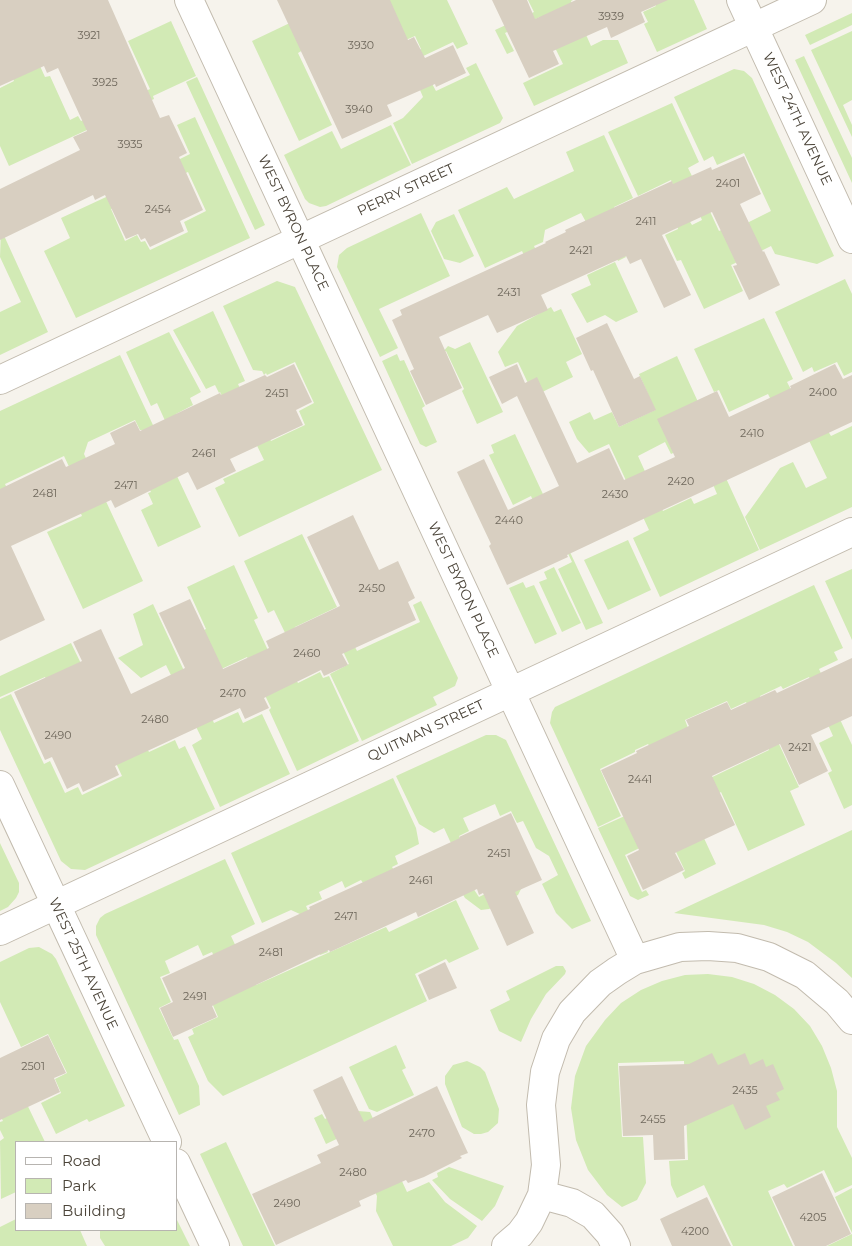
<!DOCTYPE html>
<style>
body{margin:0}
#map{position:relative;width:852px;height:1246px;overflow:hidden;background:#f6f3ec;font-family:Montserrat,sans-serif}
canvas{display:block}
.legend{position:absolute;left:15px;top:1141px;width:162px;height:90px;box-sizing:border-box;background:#fff;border:1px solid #b7b4b0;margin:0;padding:6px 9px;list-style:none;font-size:15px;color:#4b4439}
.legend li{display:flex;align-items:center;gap:10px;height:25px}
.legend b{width:25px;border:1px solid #b7b4b0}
</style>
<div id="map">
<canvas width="852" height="1246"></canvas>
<ul class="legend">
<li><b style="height:6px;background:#fff"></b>Road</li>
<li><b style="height:14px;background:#d2eab5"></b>Park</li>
<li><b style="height:14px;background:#d8cfc1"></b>Building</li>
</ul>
</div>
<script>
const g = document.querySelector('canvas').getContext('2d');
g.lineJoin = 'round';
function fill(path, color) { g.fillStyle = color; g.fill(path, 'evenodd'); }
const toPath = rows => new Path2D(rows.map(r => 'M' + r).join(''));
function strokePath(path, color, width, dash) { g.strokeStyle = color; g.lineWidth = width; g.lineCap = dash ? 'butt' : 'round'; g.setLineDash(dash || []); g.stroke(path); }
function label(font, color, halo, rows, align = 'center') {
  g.font = font + ' Montserrat,sans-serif'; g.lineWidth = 4; g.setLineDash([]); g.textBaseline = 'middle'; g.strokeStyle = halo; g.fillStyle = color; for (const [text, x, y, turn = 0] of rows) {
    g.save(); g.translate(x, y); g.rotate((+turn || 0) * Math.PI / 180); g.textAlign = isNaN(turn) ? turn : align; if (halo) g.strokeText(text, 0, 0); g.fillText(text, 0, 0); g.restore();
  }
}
const green = toPath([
 [373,0,447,0,468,44,457,49,453,42,381,76,404,57,421,49,415,36,399,43],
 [528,0,573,0,571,1,591,46,603,40,618,40,628,63,534,106,523,83,563,64,540,17,505,33,514,51,507,54,495,30,534,12],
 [654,0,694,0,707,29,657,52,644,24,648,22,643,12,656,6],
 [852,13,852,25,810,45,805,35],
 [171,21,196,76,153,96,154,99,9,166,0,146,0,88,14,81,0,51,30,44,45,77,50,76,70,120,78,116,81,121,150,89,128,41],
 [294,21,303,50,298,53,332,125,299,141,252,41],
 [852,31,852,100,843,105,852,125,852,137,811,50],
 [804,56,852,158,852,183,795,60],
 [476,63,503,118,500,123,412,164,393,123,403,118,423,97,420,90,422,84,430,80,436,91,470,75,466,68],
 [734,69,744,71,752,78,834,256,817,264,775,254,771,246,761,251,747,223,771,211,744,153,717,165,713,156,704,161,674,97],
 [197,77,265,225,255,230,186,82],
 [672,103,699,162,688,168,693,178,694,177,719,231,744,220,759,252,731,265,743,291,704,309,681,260,677,261,665,235,678,229,677,225,689,220,692,225,702,220,686,184,675,189,671,180,638,196,608,132],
 [195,117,250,238,76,318,44,251,70,238,61,218,134,184,140,196,111,209,125,241,137,235,141,242,145,241,150,250,188,232,184,222,206,211,188,172,166,182,174,162,190,154,177,125],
 [391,125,411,165,326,206,320,207,309,203,305,199,284,155,332,131,341,149],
 [604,135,633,198,614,207,616,213,607,217,626,257,618,261,597,217,586,222,581,213,545,230,543,242,534,246,552,285,540,290,522,251,485,268,458,210,507,187,514,199,574,171,566,152],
 [421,213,450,276,379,309,398,348,380,357,337,267,339,255,347,248],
 [454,214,474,256,460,263,444,259,431,231,436,222],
 [1,229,48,332,0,355,0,312,21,302,0,257],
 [615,262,638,312,616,322,605,315,587,323,571,294,591,285,587,275],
 [845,279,852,294,852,372,844,376,837,362,814,372,812,367,803,372,775,312],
 [277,281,295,287,382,470,239,537,215,488,225,483,223,479,264,460,247,425,238,429,220,392,219,393,215,385,206,389,173,330,213,311,245,381,238,384,259,430,264,428,271,441,305,425,299,411,314,403,295,362,267,375,266,373,264,375,262,371,253,370,223,306],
 [551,307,554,312,561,309,582,354,566,362,573,377,534,396,518,362,505,367,498,352,517,326],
 [764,318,793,379,787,382,799,405,828,431,831,436,852,426,852,507,760,550,745,517,780,468,793,462,806,488,827,478,791,403,776,410,768,394,729,412,719,390,714,392,694,349],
 [169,332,201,392,190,398,193,405,176,414,178,419,167,425,157,403,151,406,126,352],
 [470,342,503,412,477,424,462,391,464,389,446,351,442,353,448,346,455,349],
 [397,354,400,361,404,360,425,406,422,408,437,442,426,447,420,444,382,361],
 [120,355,201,527,158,547,141,510,153,504,148,493,151,492,146,482,142,430,140,430,135,420,88,442,84,454,143,581,83,609,47,532,82,516,78,507,86,503,64,456,5,484,26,529,0,516,0,411],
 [677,356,704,415,706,438,671,454,665,442,638,456,663,511,691,498,694,504,717,494,712,482,725,476,759,550,660,597,633,538,649,530,609,444,589,453,577,439,569,422,590,412,594,420,612,412,619,427,655,410,639,374],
 [515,434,603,623,586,630,558,569,572,562,550,516,541,520,531,496,513,505,489,455,494,453,491,445],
 [302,534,337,607,295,627,289,641,274,610,268,613,244,561],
 [628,540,651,590,608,610,584,560],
 [234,565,258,618,254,620,283,683,295,678,298,683,320,672,323,678,329,676,359,741,297,771,269,710,271,708,247,657,215,672,175,644,206,629,187,587],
 [554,567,581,623,562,632,539,582,547,579,544,572],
 [852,569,852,640,825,581],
 [523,582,526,588,534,585,557,634,535,644,509,588],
 [814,585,843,648,834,652,838,660,819,669,838,711,827,716,809,677,783,689,781,686,760,696,761,700,759,701,799,787,790,791,805,825,748,851,721,792,714,796,706,780,769,750,746,702,731,709,727,701,685,720,688,728,650,747,648,744,635,750,635,752,600,769,621,816,598,827,550,723,552,712,555,707],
 [421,601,458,678,455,686,433,697,437,705,362,741,330,674,349,664,326,615,336,609,357,651,420,622,413,605],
 [153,604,192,688,197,686,214,723,238,712,243,723,262,714,290,774,220,807,192,745,202,739,166,665,141,678,118,658,143,645,133,614],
 [71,643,89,680,61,712,45,677,0,697,0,676],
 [11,694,44,764,50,761,65,793,78,787,82,795,122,776,101,731,146,746,149,752,175,740,179,749,185,746,215,809,85,870,71,869,61,861,0,730,0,699],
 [837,713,852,745,852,805,844,809,828,773,832,771,819,743,833,736,825,718],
 [486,735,496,735,506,740,591,921,572,929,556,913,542,884,558,875,549,856,536,848,523,821,517,823,511,811,500,816,495,804,463,818,469,831,459,836,478,878,455,852,444,828,434,833,419,824,396,776],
 [393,778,416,828,419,844,395,856,398,864,392,867,395,872,365,886,361,880,345,888,342,881,319,892,322,899,306,906,328,952,320,955,302,915,291,910,262,923,231,853],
 [667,797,689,806,716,864,685,879,682,873,685,871,670,839,650,843,625,855,642,892,646,890,649,895,638,900,630,896,598,828],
 [852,830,852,978,836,963,808,942,787,932,764,925,674,913],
 [0,843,19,883,19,892,16,898,8,907,0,911],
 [225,859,255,924,231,936,252,981,230,991,212,952,203,956,198,945,165,961,170,973,160,977,171,1002,159,1008,174,1040,178,1039,199,1086,200,1105,179,1115,96,935,96,926,100,918,105,914],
 [522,887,518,895,489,909,481,910,465,898,462,893,473,888,479,897,491,891],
 [456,900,479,949,449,963,446,959,415,974,427,1001,223,1096,208,1081,188,1037,194,1034,192,1029,218,1017,212,1003,254,982,256,985,386,927,389,932],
 [39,947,52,954,56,959,125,1106,89,1122,87,1119,56,1134,41,1103,61,1093,55,1079,67,1073,48,1034,21,1047,0,1002,0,962,29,948],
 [556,966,563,966,566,971,565,974,546,994,531,1019,521,1042,499,1031,490,1010,510,1000,506,991],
 [708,974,732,977,754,984,775,995,794,1009,810,1026,822,1046,831,1068,837,1091,837,1127,852,1158,852,1185,835,1193,824,1170,787,1188,784,1184,768,1191,793,1246,733,1246,704,1185,677,1198,671,1185,669,1161,688,1160,684,1061,618,1063,622,1137,643,1137,646,1183,637,1200,622,1207,607,1195,588,1170,576,1140,571,1108,575,1076,586,1046,605,1020,621,1003,641,990,662,981,685,975],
 [396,1045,406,1068,402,1070,414,1095,377,1112,369,1109,349,1067],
 [467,1061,480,1067,485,1072,499,1109,498,1123,488,1132,481,1134,474,1134,462,1127,445,1084,445,1076,453,1065],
 [23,1096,45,1142,16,1142,16,1192,1,1199,0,1141,4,1138,0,1130,0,1122,3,1121,0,1115],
 [355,1104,358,1111,370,1112,407,1192,429,1182,445,1202,477,1226,468,1238,451,1246,393,1246,376,1211,377,1196,347,1134,326,1144,314,1118,322,1114,325,1119],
 [226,1142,275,1246,243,1246,200,1154],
 [449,1167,504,1186,495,1206,482,1221,450,1199,432,1180,438,1177,437,1173],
 [852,1188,852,1233,835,1197],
 [176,1218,190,1246,105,1246,100,1238,100,1230,176,1230],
 [16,1219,16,1230,80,1230,87,1246,0,1246,0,1227],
 [852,1234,852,1246,827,1246]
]);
const building = toPath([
 [0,0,108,0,160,118,169,115,187,153,179,157,203,210,180,221,184,231,150,247,145,238,141,240,138,234,126,239,105,195,95,200,93,195,0,240,0,189,80,150,73,137,87,131,58,68,47,73,44,66,0,86],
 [277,0,390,0,408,40,414,37,425,58,453,45,466,73,436,87,435,84,387,105,392,116,342,139],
 [492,0,527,0,535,19,576,0,668,0,641,12,645,22,611,38,607,27,553,51,559,64,529,78],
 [744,156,761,194,740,204,763,252,764,251,780,285,749,300,733,266,737,265,712,212,662,235,691,295,664,308,641,259,630,264,626,256,541,295,548,310,497,333,488,315,439,337,462,388,426,405,410,371,414,369,392,320,402,315,400,310,546,243,545,242,566,232,565,230,672,181,673,184,711,167,712,170],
 [607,323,634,379,640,376,656,410,619,427,593,370,591,371,576,338],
 [294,364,312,402,296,410,303,425,230,459,236,471,197,490,188,472,115,508,111,500,11,546,45,620,0,641,0,489,62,459,66,467,115,444,110,433,135,421,140,431,220,393,221,395,265,375,267,377],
 [517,364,525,383,537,377,577,463,609,448,624,480,675,457,657,419,717,391,729,417,791,388,790,386,835,364,843,379,852,375,852,422,639,521,567,555,568,557,507,585,489,546,491,544,457,472,484,459,508,510,559,486,517,396,502,404,489,377],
 [353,515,379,570,398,561,415,598,408,602,416,620,342,654,348,665,324,676,321,670,264,698,269,708,245,719,240,708,115,766,119,775,83,792,79,783,67,789,52,757,45,760,14,692,82,661,73,642,101,629,131,694,185,668,159,613,190,599,223,669,269,648,266,641,340,606,307,537],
 [852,658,852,716,811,735,828,771,799,785,780,744,712,776,735,825,675,853,684,870,643,890,627,856,639,850,601,770,637,753,636,751,689,726,686,720,727,702,731,710,775,690,777,693],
 [511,813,542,880,515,892,534,933,507,946,483,893,479,895,477,889,418,917,416,912,330,952,329,950,212,1006,217,1017,173,1037,160,1008,173,1002,162,978,310,909,309,907,324,900,460,838,459,837],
 [445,962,457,988,429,1000,418,975],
 [48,1035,66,1073,54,1078,60,1092,0,1120,0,1058],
 [712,1053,718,1065,745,1053,750,1065,763,1059,766,1067,773,1064,784,1089,776,1093,780,1100,766,1106,771,1117,745,1130,733,1104,684,1126,685,1159,654,1160,653,1135,623,1136,619,1066,689,1064],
 [342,1076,364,1122,437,1086,468,1153,460,1156,462,1158,424,1177,408,1183,406,1180,359,1201,361,1206,276,1245,252,1194,321,1163,317,1155,339,1145,313,1090],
 [822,1173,851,1234,826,1246,795,1246,772,1197],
 [707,1197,731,1246,672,1246,660,1219]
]);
const minor = toPath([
 [189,0,635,960],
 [741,0,852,239],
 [0,380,812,0],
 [0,785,167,1142],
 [0,931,852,532],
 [176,1163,215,1246],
 [542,1195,572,1203,593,1215,610,1234,616,1246],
 [506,1246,520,1234,529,1222,542,1195,546,1165,541,1105,545,1072,556,1039,572,1012,600,983,617,971,635,960,680,947,708,946,737,948,769,957,805,975,837,1002,852,1020]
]);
const numberNames = [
 ["3939",611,17],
 ["3921",89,36],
 ["3930",361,46],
 ["3925",105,83],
 ["3940",359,110],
 ["3935",130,145],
 ["2401",728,184],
 ["2454",158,210],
 ["2411",646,222],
 ["2421",581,251],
 ["2431",509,293],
 ["2400",823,393],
 ["2451",277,394],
 ["2410",752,434],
 ["2461",204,454],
 ["2420",681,482],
 ["2471",126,486],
 ["2481",45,494],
 ["2430",615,495],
 ["2440",509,521],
 ["2450",372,589],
 ["2460",307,654],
 ["2470",233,694],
 ["2480",155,720],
 ["2490",58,736],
 ["2421",800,748],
 ["2441",640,780],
 ["2451",499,854],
 ["2461",421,881],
 ["2471",346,917],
 ["2481",271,953],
 ["2491",195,997],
 ["2501",33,1067],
 ["2435",745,1091],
 ["2455",653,1120],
 ["2470",422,1134],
 ["2480",353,1173],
 ["2490",287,1204],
 ["4205",813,1218],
 ["4200",695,1232]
];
const streetNames = [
 ["WEST 24TH AVENUE",797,119,65],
 ["PERRY STREET",406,190,-25],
 ["WEST BYRON PLACE",293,223,65],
 ["WEST BYRON PLACE",463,590,65],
 ["QUITMAN STREET",426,731,-25],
 ["WEST 25TH AVENUE",83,964,65]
];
fill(green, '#d2eab5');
fill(building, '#d8cfc1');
strokePath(minor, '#c2bbae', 30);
strokePath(minor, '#fff', 28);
label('11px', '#6e675b', null, numberNames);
label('14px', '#4b4439', '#fff', streetNames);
</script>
